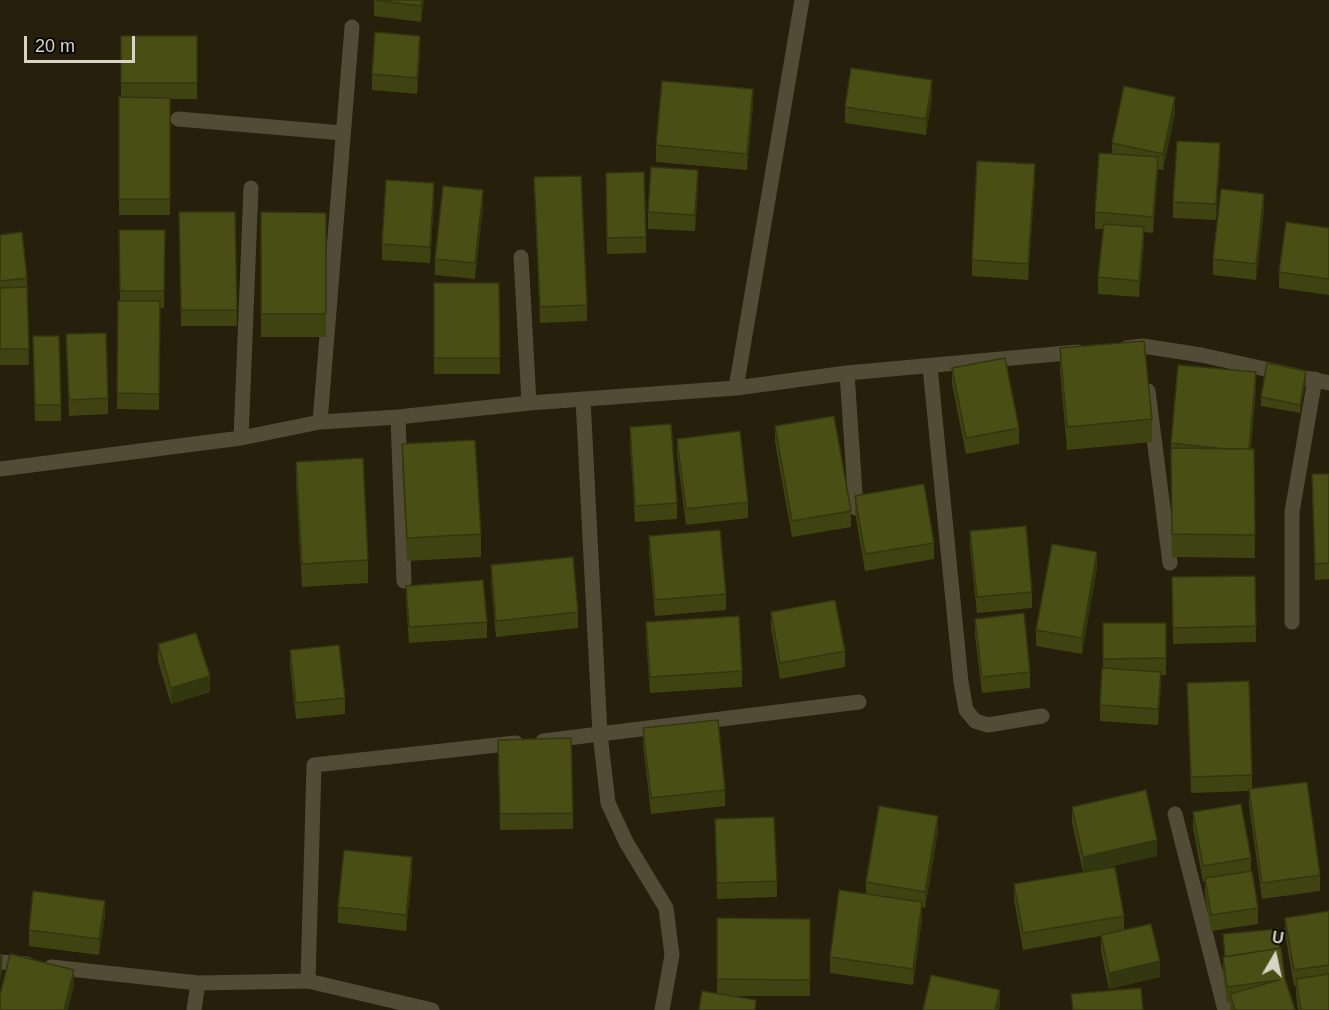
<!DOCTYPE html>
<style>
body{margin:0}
#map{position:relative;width:1329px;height:1010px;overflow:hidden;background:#251f0b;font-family:Arial,sans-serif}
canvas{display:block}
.north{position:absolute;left:1245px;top:926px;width:60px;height:60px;-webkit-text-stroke:4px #0b0903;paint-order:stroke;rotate:9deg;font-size:16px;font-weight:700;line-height:24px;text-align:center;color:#d7d4c7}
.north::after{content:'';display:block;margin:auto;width:21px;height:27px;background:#d7d4c7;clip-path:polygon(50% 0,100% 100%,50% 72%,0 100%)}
.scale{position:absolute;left:24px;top:36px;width:111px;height:27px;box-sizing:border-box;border:3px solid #d7d4c7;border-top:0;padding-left:8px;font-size:18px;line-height:21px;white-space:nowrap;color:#d7d4c7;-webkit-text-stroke:4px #0b0903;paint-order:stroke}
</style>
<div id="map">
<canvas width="1329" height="1010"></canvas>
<div class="north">U</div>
<div class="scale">20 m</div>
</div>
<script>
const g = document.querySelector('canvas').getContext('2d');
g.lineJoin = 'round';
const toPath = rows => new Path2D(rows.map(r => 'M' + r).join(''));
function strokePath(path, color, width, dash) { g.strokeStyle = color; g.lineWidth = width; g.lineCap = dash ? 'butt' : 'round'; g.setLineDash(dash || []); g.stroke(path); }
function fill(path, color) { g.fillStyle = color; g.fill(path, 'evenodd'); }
const minor = toPath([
 [178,119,343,133],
 [521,257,529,403],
 [1126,348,1143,346,1201,355,1329,383],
 [930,367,961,682,966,710,975,721,988,725,1042,716],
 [847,373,856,508],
 [736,388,802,0],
 [1148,391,1170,563],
 [583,399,600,734,608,803,626,842,666,908,672,955,662,1010],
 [398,417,404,581],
 [320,422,352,27],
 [241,438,251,188],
 [0,469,241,438,320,422,398,417,529,403,736,388,847,373,1078,352],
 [1292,622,1292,512,1315,379],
 [543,741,859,702],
 [1175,814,1225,1010],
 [0,962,27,964],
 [51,967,198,983,308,981,432,1010],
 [308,981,314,765,516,743],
 [194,1010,198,983]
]);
const wall = toPath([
 [374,0,424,0,421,22,374,16],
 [121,36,197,36,197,99,170,99,170,215,119,215,119,97,121,97],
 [420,52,417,94,372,90,372,74],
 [932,96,926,135,845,123,845,107],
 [753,106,747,170,656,162,656,145],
 [1175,113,1163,170,1158,169,1153,233,1144,232,1144,243,1139,297,1098,294,1098,277,1103,229,1095,229,1095,212,1112,154,1112,143],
 [1220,159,1216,220,1173,218,1173,202],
 [534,177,587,305,587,321,540,323],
 [1035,180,1028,280,972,276,972,260],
 [698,186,695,231,648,229,648,212],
 [606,189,646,237,646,253,607,254],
 [434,199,430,263,382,260,382,244],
 [483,206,475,279,435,275,435,259],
 [1264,210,1256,280,1213,275,1213,259],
 [179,212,235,212,237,326,181,326],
 [261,212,326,213,326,337,261,337],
 [1329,228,1329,295,1279,288,1279,272],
 [119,230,165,230,164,308,160,308,159,410,117,409,118,301,120,301],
 [0,235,27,278,29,365,0,365],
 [434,283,499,283,500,374,434,374],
 [66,334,108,398,108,414,69,416],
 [1060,348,1152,419,1152,442,1067,450,1060,371],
 [33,352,61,405,61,421,35,421],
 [952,368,1019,428,1019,444,966,454,952,384],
 [1306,379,1300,413,1261,406,1261,397],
 [1256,388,1251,449,1254,449,1255,558,1172,557,1171,443],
 [775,426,851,511,851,527,792,537,775,442],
 [630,427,677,503,677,519,635,522,630,443],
 [677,439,748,502,748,518,686,525,677,455],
 [402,444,481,534,481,557,407,561,402,467],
 [296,462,368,560,368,583,302,587,296,485],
 [1312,474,1329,474,1329,579,1315,580],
 [855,496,934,543,934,559,865,571,855,512],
 [970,531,1032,592,1032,608,977,613,970,547],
 [649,536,726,594,726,610,655,616,649,553],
 [491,565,578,612,578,628,496,637,491,581],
 [1097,568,1082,654,1036,646,1036,630],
 [1255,576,1256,642,1173,644,1172,577],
 [406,586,487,622,487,638,409,643,406,602],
 [771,612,845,651,845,667,780,679,771,628],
 [975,619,1030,672,1030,688,982,693,975,635],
 [646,622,742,671,742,687,650,693,646,638],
 [1103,623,1166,623,1166,675,1161,675,1158,725,1100,721,1100,705,1103,668],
 [158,644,210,692,171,704,158,661],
 [290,650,345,698,345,714,296,719,290,666],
 [1187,683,1252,775,1252,789,1320,875,1320,891,1262,899,1249,805,1249,791,1191,793],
 [643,728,725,790,725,806,651,814,643,744],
 [498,740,573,813,573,829,500,830],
 [1072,807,1157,856,1090,871,1124,916,1124,930,1160,977,1109,989,1101,951,1101,936,1023,950,1014,900,1014,884,1083,872,1072,823],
 [1193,812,1251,858,1251,871,1258,908,1258,924,1211,931,1205,895,1205,881,1203,882,1193,828],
 [715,819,777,881,777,897,717,899],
 [938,832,925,908,922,907,922,918,913,985,830,973,830,957,866,894,866,882],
 [412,873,406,931,338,923,338,907],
 [1329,911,1329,1010,1298,1010,1296,995,1296,986,1294,986,1285,934,1285,918],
 [105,917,99,955,29,946,29,930],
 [717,918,810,919,810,996,728,996,756,1010,717,994],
 [1223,934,1280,948,1285,979,1295,1010,1230,1010,1230,1003,1227,1003,1223,973,1223,957,1225,957]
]);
const shadedWall = toPath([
 [422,0,424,0,421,22,421,6],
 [420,36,420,52,417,94,417,78],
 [932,80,932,96,926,135,926,119],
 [753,89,753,106,747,170,747,154],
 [1175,97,1175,113,1163,170,1163,154],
 [1220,143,1220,159,1216,220,1216,204],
 [1158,157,1158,173,1153,233,1153,217],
 [1035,164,1035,180,1028,280,1028,264],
 [698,170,698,186,695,231,695,215],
 [434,183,434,199,430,263,430,247],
 [483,190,483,206,475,279,475,263],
 [1264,194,1264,210,1256,280,1256,264],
 [1144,227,1144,243,1139,297,1139,281],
 [1306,371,1306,379,1300,413,1300,405],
 [1256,372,1256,388,1249,467,1249,451],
 [1097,552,1097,568,1082,654,1082,638],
 [1161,672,1161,688,1158,725,1158,709],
 [210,676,210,692,171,704,171,688],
 [938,816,938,832,925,908,925,892],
 [1157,840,1157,856,1083,873,1083,857],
 [412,857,412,873,406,931,406,915],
 [105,901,105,917,99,955,99,939],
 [922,902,922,918,913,985,913,969],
 [2,956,2,972,0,982,0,966],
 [1160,961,1160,977,1109,989,1109,973],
 [74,970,74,986,68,1010,64,1010],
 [1000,990,1000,1006,999,1010,995,1010]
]);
const building = toPath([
 [374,0,422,0,421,6,374,0],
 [375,32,420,36,417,78,372,74,375,32],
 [121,36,197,36,197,83,121,83,121,36],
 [851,68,932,80,926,119,845,107,851,68],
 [662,81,753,89,747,154,656,145,662,81],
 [1124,86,1175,97,1163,154,1112,143,1124,86],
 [119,97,170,98,170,199,119,199,119,97],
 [1177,141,1220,143,1216,204,1173,202,1177,141],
 [1099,153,1158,157,1153,217,1095,212,1099,153],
 [977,161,1035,164,1028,264,972,260,977,161],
 [651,167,698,170,695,215,648,212,651,167],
 [644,172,646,237,607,238,606,173,644,172],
 [581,176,587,305,540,307,534,177,581,176],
 [386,180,434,183,430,247,382,244,386,180],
 [443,186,483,190,475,263,435,259,443,186],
 [1221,189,1264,194,1256,264,1213,259,1221,189],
 [179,212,235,212,237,310,181,310,179,212],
 [261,212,326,213,326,314,261,314,261,212],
 [1286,222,1329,228,1329,279,1279,272,1286,222],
 [1104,224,1144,227,1139,281,1098,277,1104,224],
 [119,230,165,230,164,291,120,291,119,230],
 [22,232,27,278,0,281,0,235,22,232],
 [434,283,499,283,500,358,434,358,434,283],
 [27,287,29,349,0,349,0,288,27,287],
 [118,301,160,301,159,394,117,393,118,301],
 [106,333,108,398,69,400,66,334,106,333],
 [33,336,59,336,61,405,35,405,33,336],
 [1144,341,1152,419,1067,427,1060,348,1144,341],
 [1005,358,1019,428,966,438,952,368,1005,358],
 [1267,363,1306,371,1300,405,1261,397,1267,363],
 [1178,365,1256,372,1249,449,1224,449,1171,443,1178,365],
 [834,416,851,511,792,521,775,426,834,416],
 [671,424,677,503,635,506,630,427,671,424],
 [740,431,748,502,686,509,677,439,740,431],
 [475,440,481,534,407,538,402,444,475,440],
 [1171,448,1254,449,1255,535,1172,534,1171,448],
 [363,458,368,560,302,564,296,462,363,458],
 [1312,474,1329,474,1329,563,1315,564,1312,474],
 [924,484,934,543,865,554,855,496,924,484],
 [1026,526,1032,592,977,597,970,531,1026,526],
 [720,530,726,594,655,600,649,536,720,530],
 [1052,544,1097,552,1082,638,1036,630,1052,544],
 [573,557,578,612,496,621,491,565,573,557],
 [1255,576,1256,626,1173,628,1172,577,1255,576],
 [483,580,487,622,409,627,406,586,483,580],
 [835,600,845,651,780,663,771,612,835,600],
 [1024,613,1030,672,982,677,975,619,1024,613],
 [739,616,742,671,650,677,646,622,739,616],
 [1103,623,1166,623,1166,658,1103,659,1103,623],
 [196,633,210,676,171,688,158,644,196,633],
 [339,645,345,698,296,703,290,650,339,645],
 [1102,668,1161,672,1158,709,1100,705,1102,668],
 [1249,681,1252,775,1191,777,1187,683,1249,681],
 [718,720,725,790,651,798,643,728,718,720],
 [571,738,573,813,500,814,498,740,571,738],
 [1307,782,1320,875,1262,883,1249,789,1307,782],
 [1146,790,1157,840,1083,857,1072,807,1146,790],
 [1241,804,1251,858,1203,866,1193,812,1241,804],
 [879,806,938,816,925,892,866,882,879,806],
 [774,817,777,881,717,883,715,819,774,817],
 [344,850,412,857,406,915,338,907,344,850],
 [1115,867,1124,916,1023,933,1014,884,1115,867],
 [1252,871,1258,908,1211,915,1205,878,1252,871],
 [839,890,922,902,913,969,830,957,839,890],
 [33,891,105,901,99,939,29,930,33,891],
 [1329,911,1329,965,1294,970,1285,918,1329,911],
 [717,918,810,919,810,980,717,979,717,918],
 [1151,924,1160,961,1109,973,1101,935,1151,924],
 [1278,929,1280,948,1225,957,1223,934,1278,929],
 [1281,948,1285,979,1295,1010,1235,1010,1230,994,1279,980,1227,987,1223,957,1281,948],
 [10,954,74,970,64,1010,0,1010,0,995,10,954],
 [0,956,2,956,0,966,0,956],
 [1329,974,1329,1010,1301,1010,1296,979,1329,974],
 [931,975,1000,990,995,1010,923,1010,931,975],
 [1141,988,1143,1010,1073,1010,1071,994,1141,988],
 [702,991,756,1000,755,1010,699,1010,702,991]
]);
strokePath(minor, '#524c36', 15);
fill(wall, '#3f4312');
fill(shadedWall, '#33370f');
fill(building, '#494e15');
strokePath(building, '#33370f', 1.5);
</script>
